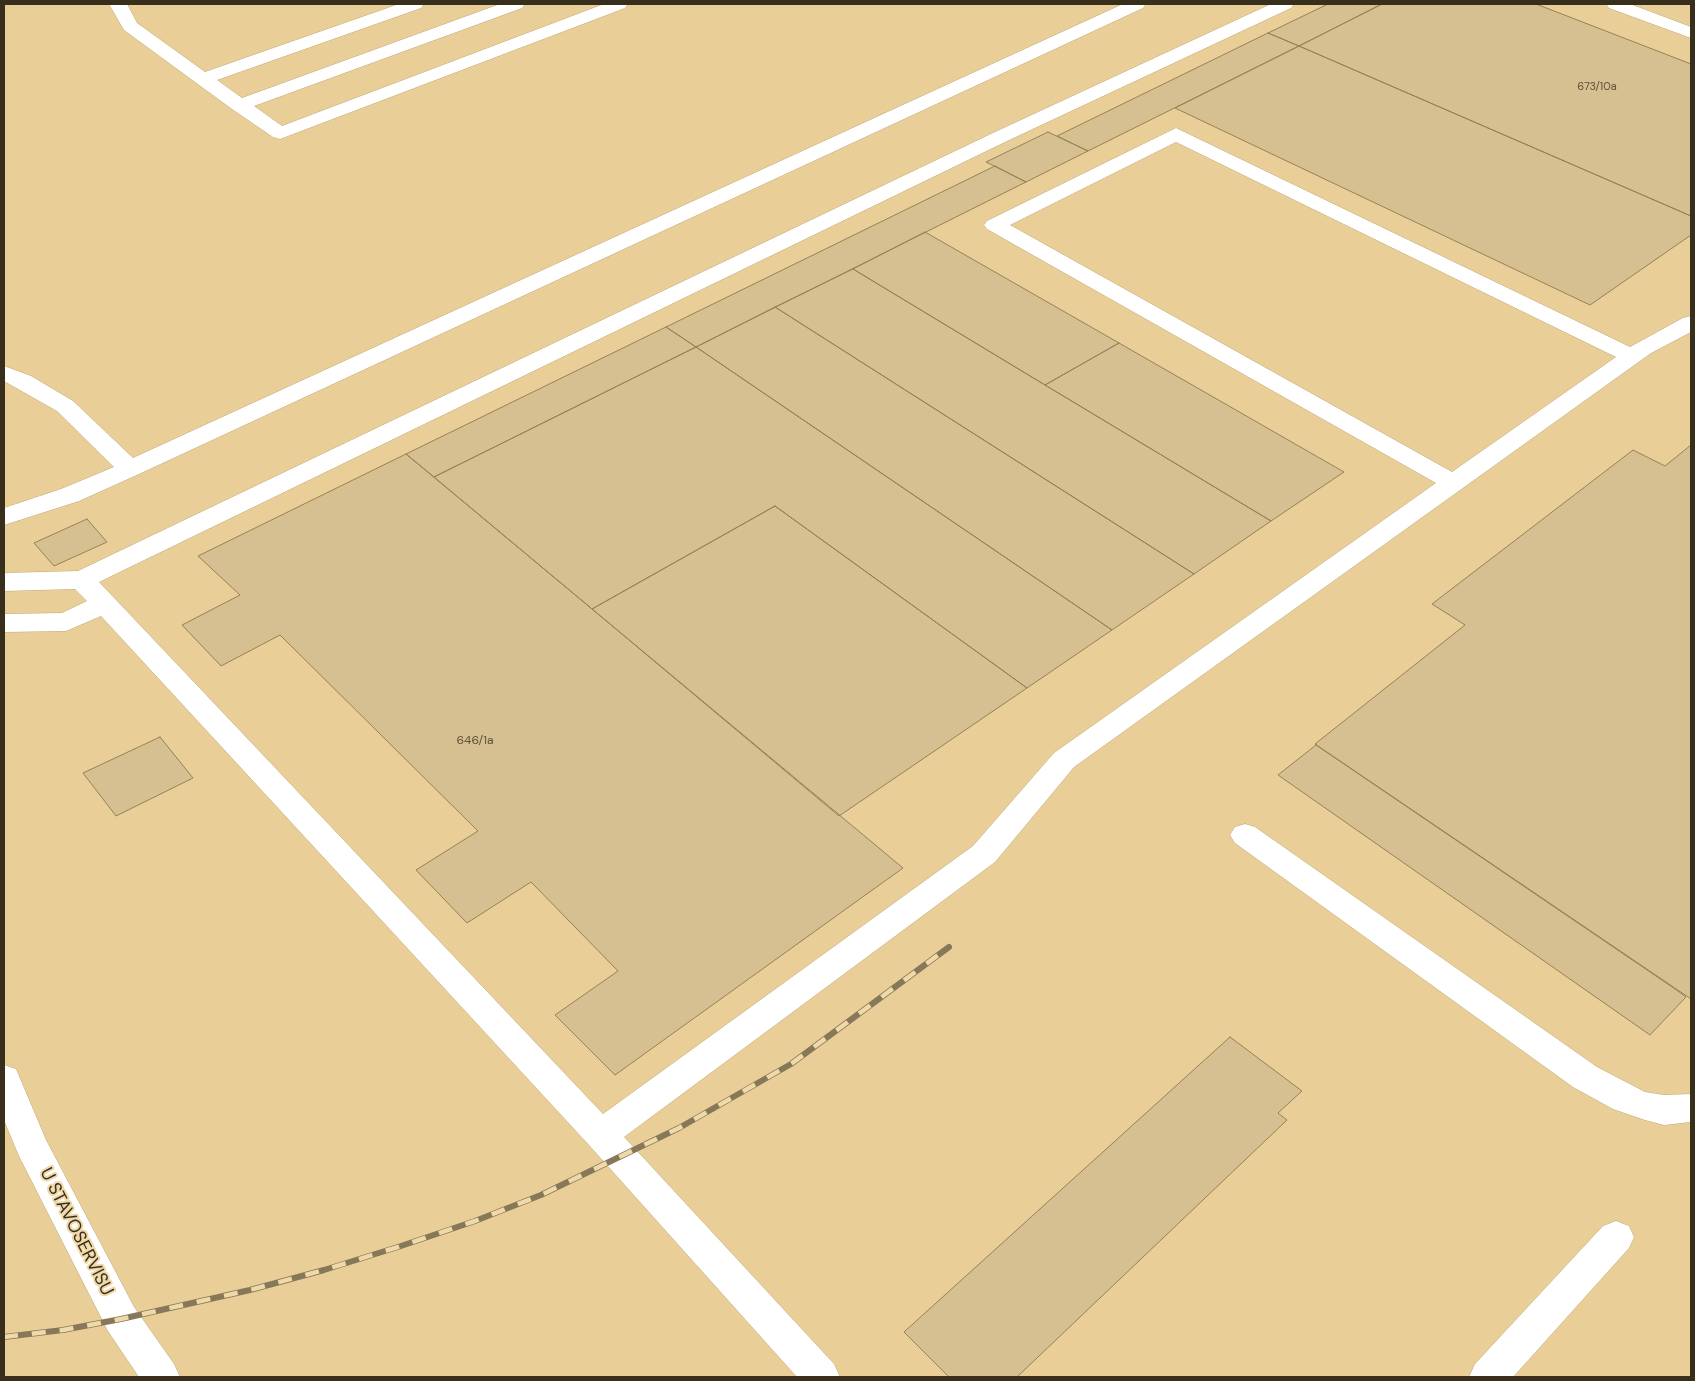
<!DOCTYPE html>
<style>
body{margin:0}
#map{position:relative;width:1695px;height:1381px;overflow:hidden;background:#f0d9a9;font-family:"DM Sans",sans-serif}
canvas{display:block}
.frame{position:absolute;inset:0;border:5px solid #372e1b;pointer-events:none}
</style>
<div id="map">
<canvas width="1695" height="1381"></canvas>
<div class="frame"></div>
</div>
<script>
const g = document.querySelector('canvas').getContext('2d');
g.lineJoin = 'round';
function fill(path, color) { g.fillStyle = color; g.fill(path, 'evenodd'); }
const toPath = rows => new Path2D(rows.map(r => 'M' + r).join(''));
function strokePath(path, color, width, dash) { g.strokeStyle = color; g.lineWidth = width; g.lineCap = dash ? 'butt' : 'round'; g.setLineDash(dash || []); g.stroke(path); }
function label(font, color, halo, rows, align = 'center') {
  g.font = font + ' "DM Sans",sans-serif'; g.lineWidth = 4; g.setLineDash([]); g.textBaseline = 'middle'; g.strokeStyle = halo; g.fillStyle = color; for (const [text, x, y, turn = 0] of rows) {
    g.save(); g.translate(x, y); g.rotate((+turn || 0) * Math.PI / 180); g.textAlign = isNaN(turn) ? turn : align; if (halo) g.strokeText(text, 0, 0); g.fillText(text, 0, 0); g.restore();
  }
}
const built = toPath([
 [4,4,1691,4,1691,1377,4,1377]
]);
const building = toPath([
 [1328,4,1382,4,1299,46,1268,33,1328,4],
 [1382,4,1536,4,1691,64,1691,216,1299,46,1382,4],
 [1268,33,1299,46,1088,151,1057,136,1268,33],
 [1299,46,1691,216,1691,235,1590,305,1175,108,1299,46],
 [1048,132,1088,151,1026,182,986,162,1048,132],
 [995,166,1026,182,696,347,666,327,995,166],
 [925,232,1119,343,1045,385,853,269,925,232],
 [853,269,1045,385,1271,521,1194,574,775,307,853,269],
 [775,307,1194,574,1112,630,696,347,775,307],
 [666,327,696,347,434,477,406,454,666,327],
 [1119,343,1344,472,1271,521,1045,385,1119,343],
 [696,347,1112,630,1027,688,775,506,592,609,434,477,696,347],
 [1691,445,1691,999,1315,744,1465,625,1432,604,1633,450,1665,466,1691,445],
 [406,454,903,868,615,1075,555,1015,618,971,531,882,467,923,416,870,478,831,280,635,221,666,182,625,240,595,198,556,406,454],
 [775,506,1027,688,839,816,592,609,775,506],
 [87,519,107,542,54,566,34,543,87,519],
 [160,737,193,778,116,816,83,773,160,737],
 [1316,745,1675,989,1686,997,1650,1035,1278,775,1316,745],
 [1230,1037,1302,1091,1278,1113,1287,1120,1017,1377,949,1377,904,1332,1230,1037]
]);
const minor = toPath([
 [109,4,127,4,137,23,205,72,399,4,424,4,421,8,217,80,242,98,500,4,525,4,522,8,254,106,282,126,604,4,628,4,625,8,280,139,273,137,232,109,124,30,109,4],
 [1123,4,1146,4,1143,8,139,474,79,501,4,525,4,508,61,489,114,467,57,411,4,381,4,366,31,376,73,401,133,458,1123,4],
 [1271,4,1294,4,1291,8,1007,141,99,582,603,1114,973,846,1054,753,1436,483,987,229,984,225,987,221,1176,128,1630,347,1683,318,1691,316,1691,332,1651,353,1074,767,995,862,624,1137,834,1364,840,1377,797,1377,589,1145,101,616,66,631,4,632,4,614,62,613,87,601,75,589,4,591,4,573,78,571,993,133,1271,4],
 [1176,142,1616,357,1452,472,1010,225,1176,142],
 [1606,4,1630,4,1691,27,1691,38,1609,8,1606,4],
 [1245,824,1255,827,1597,1067,1645,1092,1664,1095,1691,1094,1691,1122,1664,1125,1645,1120,1613,1109,1573,1087,1235,843,1230,835,1235,827,1245,824],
 [4,1065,16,1069,46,1140,134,1307,174,1364,180,1377,139,1377,108,1331,19,1156,4,1120,4,1065],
 [1616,1221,1629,1226,1634,1237,1629,1248,1513,1377,1469,1377,1475,1364,1603,1226,1616,1221]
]);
const rail = toPath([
 [4,1337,63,1330,121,1319,250,1290,324,1270,401,1246,475,1221,541,1195,679,1128,791,1064,949,947]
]);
const farNumbernames = [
 ["673/10a",1597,87]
];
const numberNames = [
 ["646/1a",475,741]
];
const nearStreetnames = [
 ["U STAVOSERVISU",76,1232,63]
];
fill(built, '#e9cf97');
fill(building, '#d6c091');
strokePath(building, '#978255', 1);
strokePath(minor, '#bfa97a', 1);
fill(minor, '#fff');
strokePath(rail, '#877859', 6);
strokePath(rail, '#f0d9a9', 4.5, [14]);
label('11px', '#5f5238', null, farNumbernames);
label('12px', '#5f5238', null, numberNames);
label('18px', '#372e1b', '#f0d9a9', nearStreetnames);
</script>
